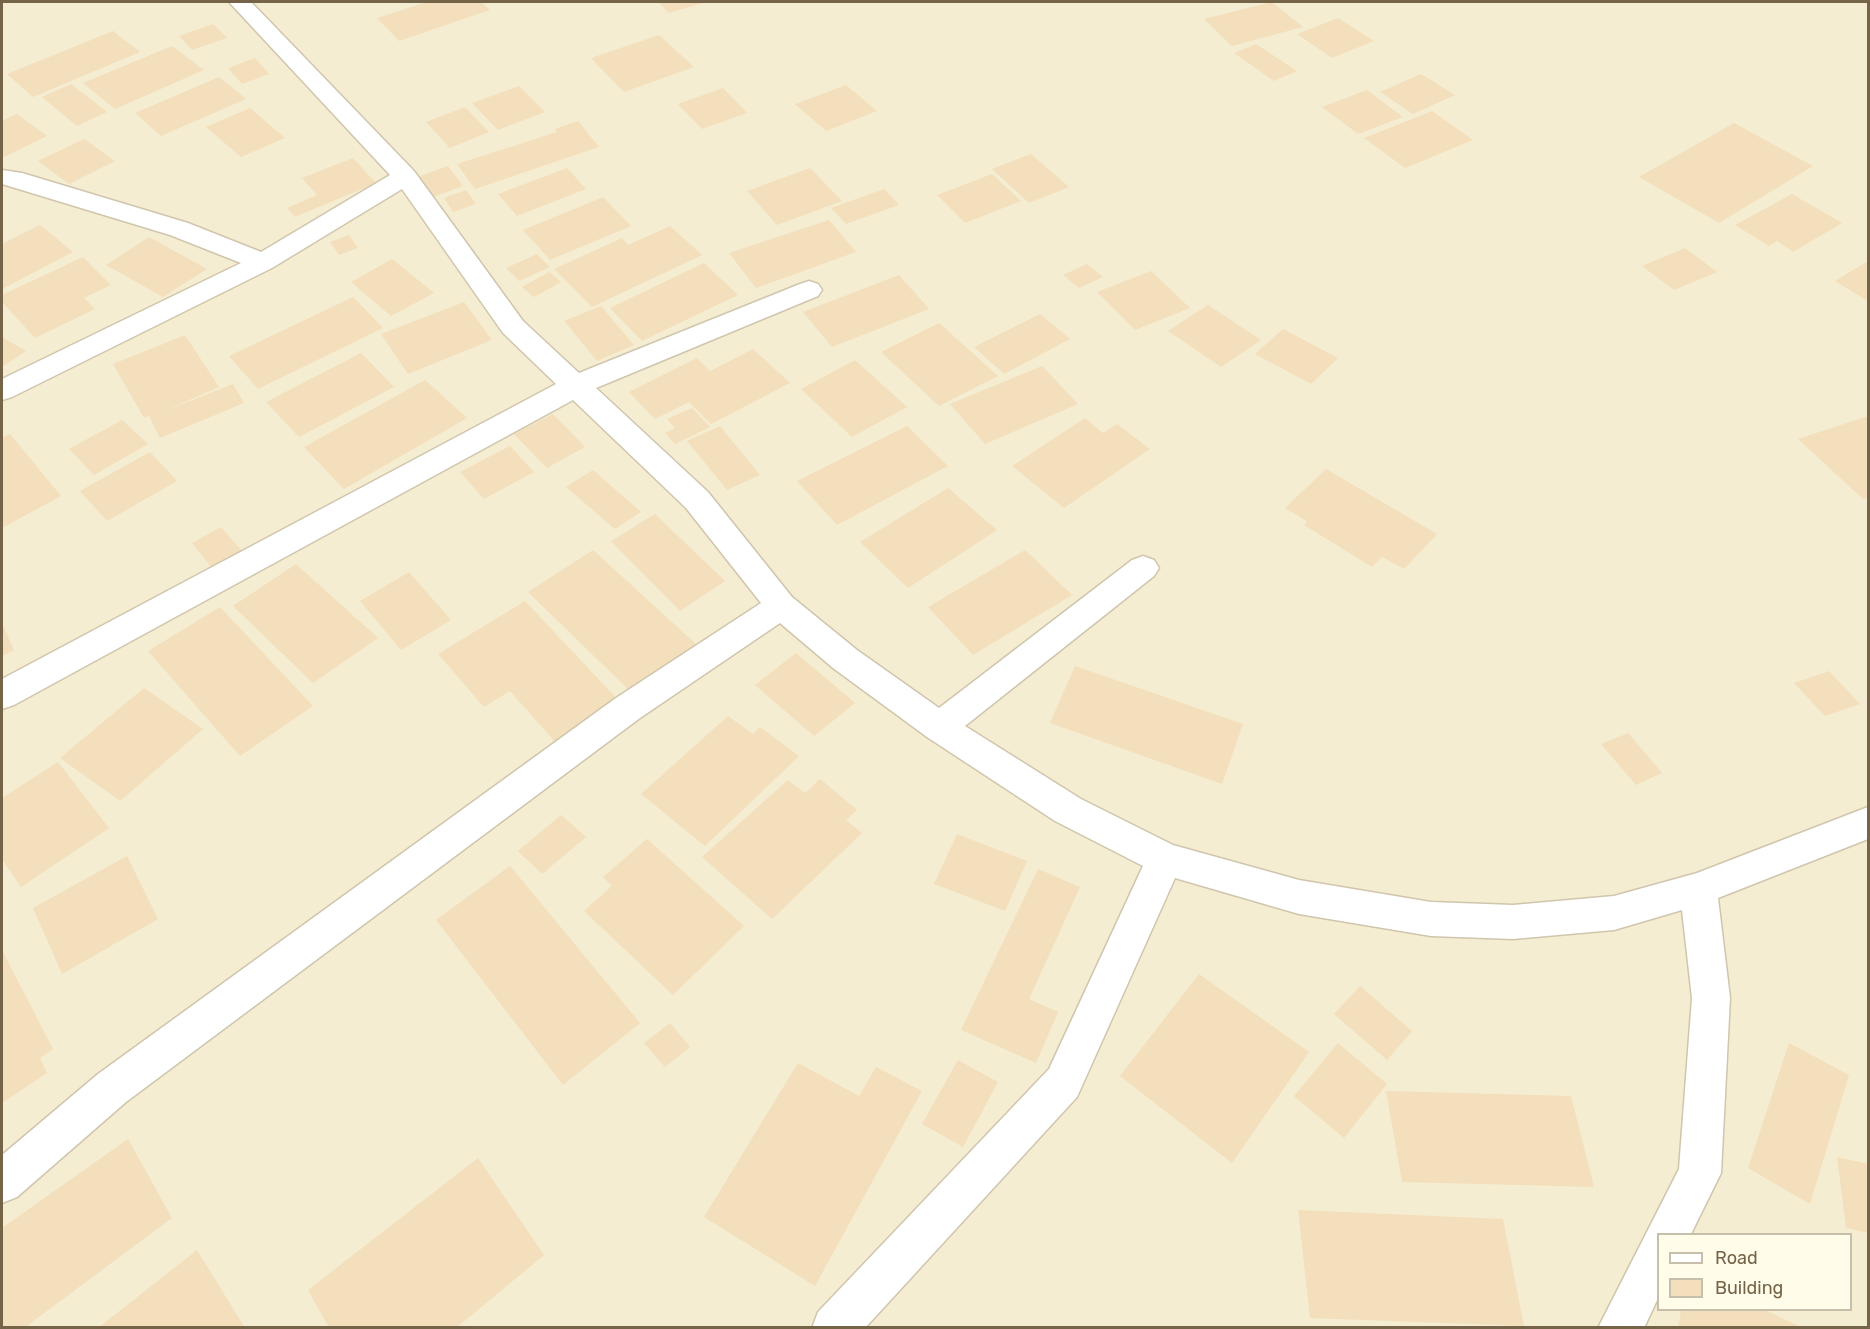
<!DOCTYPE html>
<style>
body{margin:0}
#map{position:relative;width:1870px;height:1329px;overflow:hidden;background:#fdf9e4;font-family:Rubik,sans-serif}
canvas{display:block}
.frame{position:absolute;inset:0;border:3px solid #766449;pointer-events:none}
.legend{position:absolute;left:1657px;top:1233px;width:195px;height:78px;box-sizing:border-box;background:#fffcea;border:2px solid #c8bfaa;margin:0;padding:8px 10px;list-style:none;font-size:18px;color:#766449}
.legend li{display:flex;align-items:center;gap:12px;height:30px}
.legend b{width:30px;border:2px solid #c8bfaa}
</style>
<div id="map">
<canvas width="1870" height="1329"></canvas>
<div class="frame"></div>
<ul class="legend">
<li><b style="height:8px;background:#fff"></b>Road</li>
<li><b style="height:16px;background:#f3dfbb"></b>Building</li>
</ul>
</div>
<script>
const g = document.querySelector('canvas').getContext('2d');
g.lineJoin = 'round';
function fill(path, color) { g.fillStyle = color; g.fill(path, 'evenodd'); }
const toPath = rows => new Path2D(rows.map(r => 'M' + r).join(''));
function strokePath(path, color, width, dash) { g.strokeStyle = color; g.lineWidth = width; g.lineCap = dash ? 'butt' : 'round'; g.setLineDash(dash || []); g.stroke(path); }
const residential = toPath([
 [2,2,1868,2,1868,1327,2,1328],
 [1658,1234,1850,1234,1850,1310,1658,1310]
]);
const building = toPath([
 [427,2,481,2,490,10,399,41,377,18],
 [658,2,706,2,669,13],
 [1272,2,1303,27,1232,46,1204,19],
 [1338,18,1374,41,1332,58,1297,34],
 [213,24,227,38,192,50,179,36],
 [113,31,140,52,33,97,7,74],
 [659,35,694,67,624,92,591,58],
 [1256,44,1297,71,1274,81,1234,53],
 [172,46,204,70,115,109,83,83],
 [255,58,269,74,242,84,228,68],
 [1421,74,1455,95,1413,114,1380,92],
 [219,77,246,99,161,136,135,113],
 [71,84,107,112,77,126,42,97],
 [846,85,877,111,826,131,795,104],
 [519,86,545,112,498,130,472,103],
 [723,88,747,113,702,129,678,104],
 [1367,90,1403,117,1358,134,1322,107],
 [465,107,489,132,450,148,426,122],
 [250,108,285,138,241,157,206,127],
 [1432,111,1473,140,1405,168,1364,138],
 [17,114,47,136,2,158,2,121],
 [578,121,599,147,475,189,457,164,557,132,555,129],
 [1734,123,1813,166,1719,223,1639,177],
 [84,139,115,161,69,184,38,161],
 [1031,154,1069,187,1029,203,992,169],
 [353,158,376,183,295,217,287,208,317,195,302,178],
 [448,166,463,186,434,197,420,176],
 [567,168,586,189,517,216,498,194],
 [810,168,842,201,777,225,747,191],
 [992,174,1021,201,965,223,937,195],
 [884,189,899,205,846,224,831,208],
 [466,190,476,204,453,212,444,198],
 [1792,194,1842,223,1793,252,1777,241,1769,246,1735,225],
 [603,197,631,226,550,260,523,230],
 [829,220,856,252,756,288,729,253],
 [40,225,73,252,2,289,2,244],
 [670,226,702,255,592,307,554,269,622,238,628,245],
 [349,235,358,248,339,255,330,242],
 [149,237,207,269,163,297,106,265],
 [1685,248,1717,272,1674,290,1642,266],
 [537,254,550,267,519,281,506,268],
 [83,257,111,285,84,298,95,309,35,338,2,302,2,295],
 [392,259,434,293,391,316,351,282],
 [1868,261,1868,301,1835,281],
 [704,263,738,295,642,341,610,308],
 [1087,264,1103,277,1079,288,1063,275],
 [1151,271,1190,308,1135,330,1097,292],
 [549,272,561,282,534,297,522,287],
 [899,275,929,309,832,347,803,312],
 [353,297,383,328,258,389,229,356],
 [464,302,492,340,408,374,381,334],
 [1208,305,1261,340,1221,367,1168,331],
 [601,306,634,345,597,361,564,321],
 [1040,314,1070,339,1004,374,974,347],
 [939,323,998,376,939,406,881,352],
 [1283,329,1338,358,1311,384,1255,354],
 [185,335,219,387,162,412,233,384,244,403,160,438,149,416,144,418,113,364],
 [2,337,26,351,2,367],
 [753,349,790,383,711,424,689,402,655,419,629,392,697,358,710,371],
 [361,353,394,387,299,437,266,402],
 [855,360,907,407,852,437,801,389],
 [1042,366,1078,404,985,444,950,404],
 [425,380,467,418,344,489,304,447],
 [692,408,710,427,675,444,665,433,675,428,667,419],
 [553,414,585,447,547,468,514,434],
 [1868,416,1868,497,1863,499,1798,439],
 [1085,418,1103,433,1117,424,1150,449,1064,508,1012,466],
 [122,420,148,444,94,475,69,449],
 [720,426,760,475,727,490,687,441],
 [907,426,948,466,837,525,797,481],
 [10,434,61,496,2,528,2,438],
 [510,446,534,472,484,499,460,472],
 [150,452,177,481,107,521,80,491],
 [1326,469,1437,534,1404,569,1382,557,1372,567,1304,525,1307,521,1285,508],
 [593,470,641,512,615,529,566,487],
 [948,488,997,530,908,588,860,542],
 [655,514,725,581,680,611,611,541],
 [221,527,242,551,212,568,192,543],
 [593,550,697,645,631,692,528,592],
 [1025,550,1072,595,973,655,928,607],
 [296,564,378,638,313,683,233,606],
 [409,572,451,620,401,650,360,601],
 [525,601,620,702,557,744,510,691,484,707,438,654],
 [220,607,313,706,240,756,148,651],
 [2,624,14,650,2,656],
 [796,653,855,703,814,736,755,685],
 [1075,666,1243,724,1222,784,1050,723],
 [1829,671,1860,704,1825,716,1794,683],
 [144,688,203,729,120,801,60,758],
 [728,716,753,734,760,727,799,756,705,846,641,794],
 [1628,733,1662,773,1636,785,1601,744],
 [58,762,109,828,21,887,2,859,2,798],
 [820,779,857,810,846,820,862,833,772,919,702,857,788,780,805,793],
 [561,815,586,837,542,874,518,851],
 [957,834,1027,861,1005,911,934,884],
 [647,839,744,926,673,995,584,911,612,886,603,877],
 [127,856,158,919,62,974,33,908],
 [510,866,640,1023,563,1085,436,920],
 [1038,869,1080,887,1029,999,1058,1012,1036,1063,961,1030],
 [2,950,53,1049,40,1058,47,1073,2,1103],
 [1199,974,1309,1052,1232,1163,1120,1076],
 [1360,986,1412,1031,1387,1060,1334,1014],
 [670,1023,690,1047,665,1067,644,1043],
 [1338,1043,1387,1084,1344,1138,1294,1096],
 [1789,1043,1849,1075,1810,1204,1748,1168],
 [958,1060,998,1082,963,1147,922,1124],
 [798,1063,859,1096,876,1067,922,1091,815,1286,704,1217],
 [1386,1091,1571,1096,1594,1187,1402,1182],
 [128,1139,172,1218,24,1328,2,1328,2,1228],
 [1837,1157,1868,1164,1868,1233,1846,1228],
 [478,1158,544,1255,456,1328,329,1328,308,1290],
 [1298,1210,1503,1219,1524,1326,1310,1318],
 [197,1250,245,1328,98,1328],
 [1681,1310,1765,1310,1803,1328,1678,1328]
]);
const minor = toPath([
 [229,2,251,2,414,171,523,321,579,373,800,284,809,281,818,284,822,290,818,296,596,388,708,492,792,597,857,650,939,708,1132,560,1143,556,1154,560,1159,568,1154,576,965,726,1081,799,1173,845,1299,880,1431,902,1513,905,1614,896,1697,873,1868,807,1868,839,1718,898,1730,998,1721,1173,1691,1234,1658,1234,1658,1298,1644,1328,1598,1328,1679,1169,1692,998,1682,910,1614,930,1513,939,1431,936,1299,914,1175,878,1077,1097,865,1328,812,1328,818,1312,1049,1069,1143,866,1055,821,927,737,833,668,780,623,640,718,126,1102,17,1197,2,1203,2,1155,98,1074,616,698,761,603,686,508,573,400,14,705,2,709,2,679,556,384,503,333,402,189,272,268,12,397,2,400,2,379,241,263,170,235,2,184,2,170,22,173,188,223,261,252,390,175,229,2]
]);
fill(residential, '#f5edd2');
fill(building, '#f3dfbb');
strokePath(minor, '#d0c5ad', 3);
fill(minor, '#fff');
</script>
